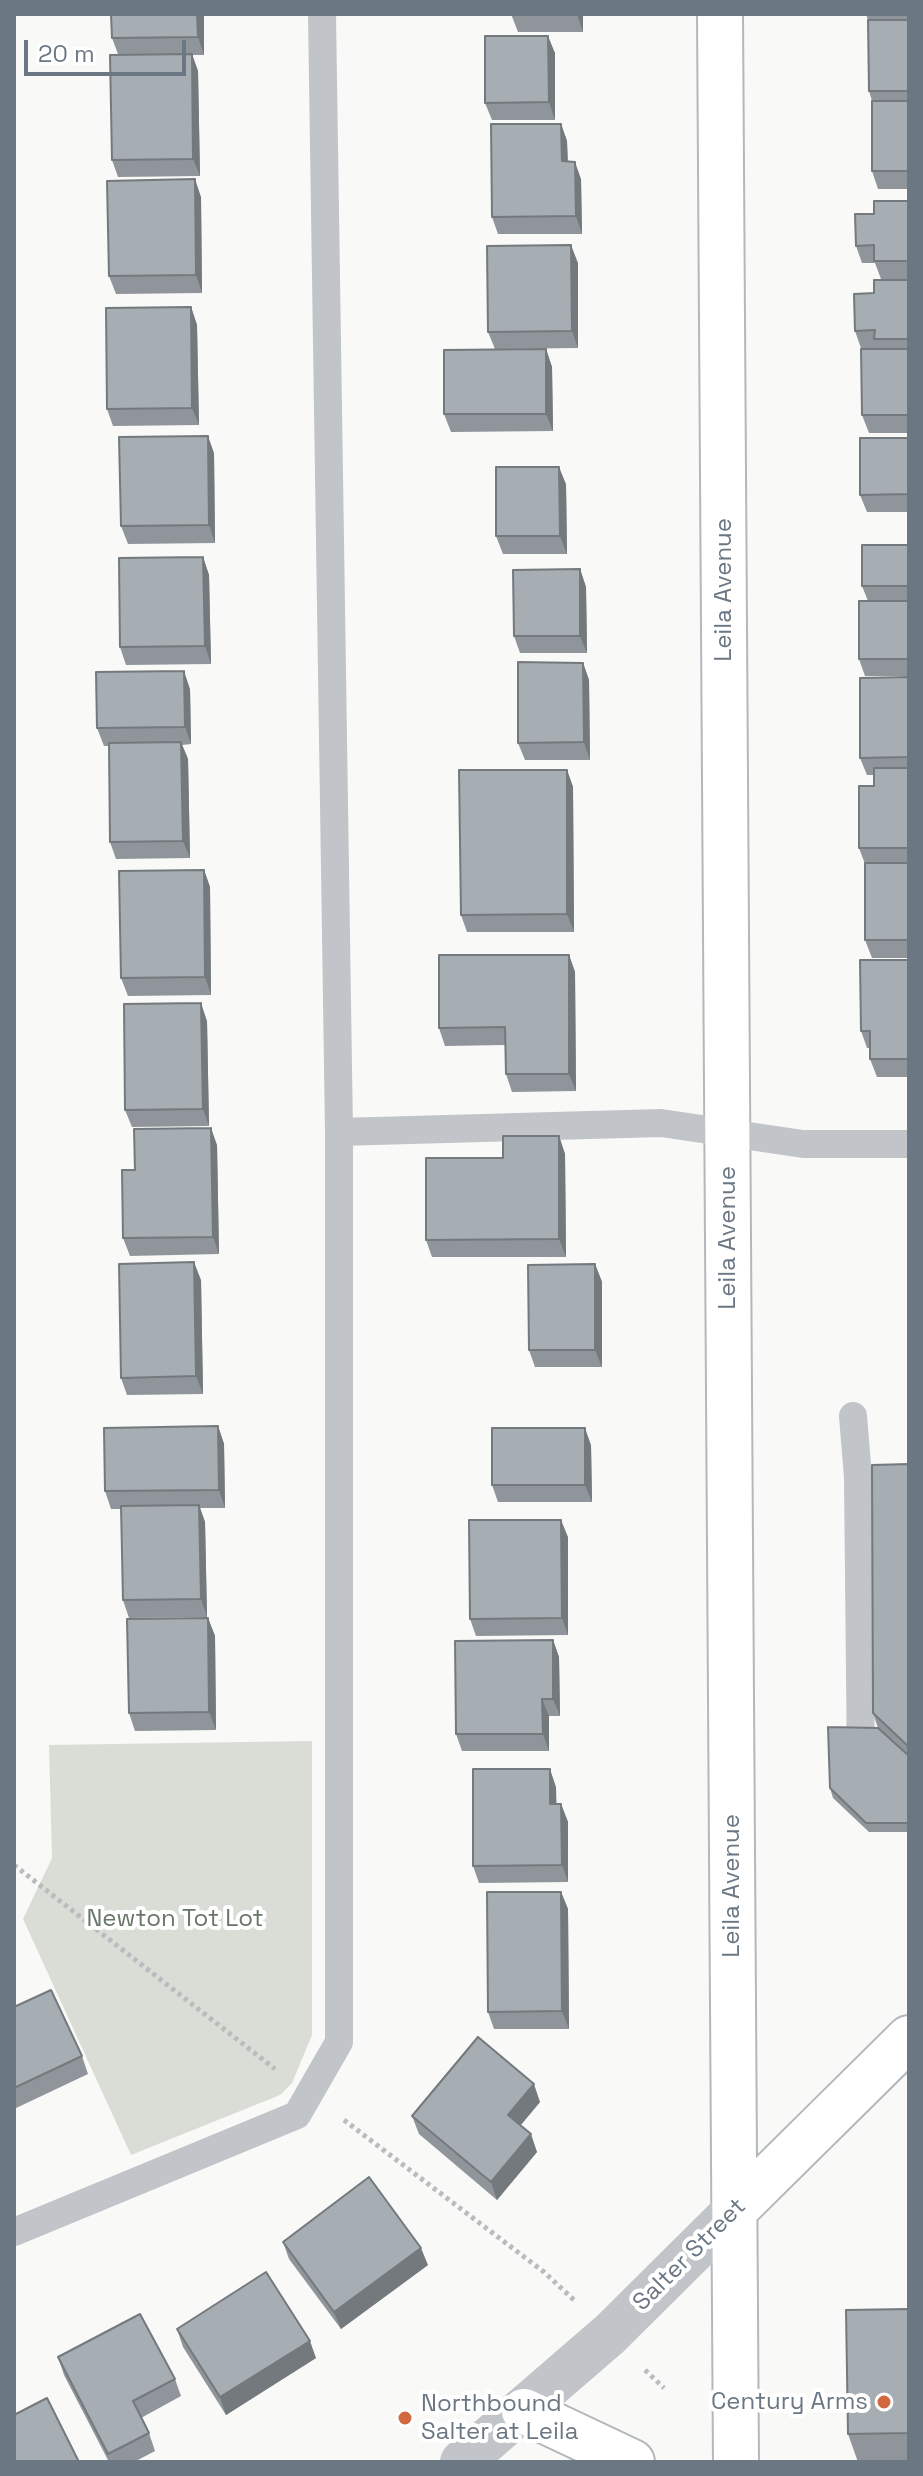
<!DOCTYPE html>
<style>
body{margin:0}
#map{position:relative;width:923px;height:2476px;overflow:hidden;background:#f9f9f7;font-family:"Space Grotesk",sans-serif}
canvas{display:block}
.frame{position:absolute;inset:0;border:16px solid #6b7884;pointer-events:none}
.scale{position:absolute;left:24px;top:40px;width:162px;height:36px;box-sizing:border-box;border:4px solid #6b7884;border-top:0;padding-left:10px;font-size:24px;line-height:28px;white-space:nowrap;color:#6b7884;-webkit-text-stroke:6px #fff;paint-order:stroke}
</style>
<div id="map">
<canvas width="923" height="2476"></canvas>
<div class="frame"></div>
<div class="scale">20 m</div>
</div>
<script>
const g = document.querySelector('canvas').getContext('2d');
g.lineJoin = 'round';
function fill(path, color) { g.fillStyle = color; g.fill(path, 'evenodd'); }
const toPath = rows => new Path2D(rows.map(r => 'M' + r).join(''));
function strokePath(path, color, width, dash) { g.strokeStyle = color; g.lineWidth = width; g.lineCap = dash ? 'butt' : 'round'; g.setLineDash(dash || []); g.stroke(path); }
function label(font, color, halo, rows, align = 'center') {
  g.font = font + ' "Space Grotesk",sans-serif'; g.lineWidth = 8; g.setLineDash([]); g.textBaseline = 'middle'; g.strokeStyle = halo; g.fillStyle = color; for (const [text, x, y, turn = 0] of rows) {
    g.save(); g.translate(x, y); g.rotate((+turn || 0) * Math.PI / 180); g.textAlign = isNaN(turn) ? turn : align; if (halo) g.strokeText(text, 0, 0); g.fillText(text, 0, 0); g.restore();
  }
}
const green = toPath([
 [312,1741,312,2035,292,2083,280,2095,131,2155,23,1919,52,1858,49,1745]
]);
const path = toPath([
 [14,1865,275,2069],
 [344,2120,544,2272,575,2301],
 [645,2370,664,2388]
]);
const service = toPath([
 [339,1132,661,1123,803,1144,909,1144],
 [853,1416,858,1477,861,1772,872,1790,887,1799,909,1799],
 [14,2232,297,2115,339,2042,339,1132,322,14]
]);
const tertiary = toPath([
 [462,2462,610,2334,735,2210]
]);
const secondary = toPath([
 [720,14,736,2462],
 [735,2210,909,2038],
 [524,2411,632,2462]
]);
const wall = toPath([
 [111,14,204,14,204,55,192,55,198,71,200,176,118,177,112,160,118,54,112,38],
 [511,14,583,14,583,32,518,32],
 [866,14,909,14,909,189,878,189,872,171,872,101,869,91,868,20],
 [555,53,555,120,492,120,485,103],
 [561,124,567,141,568,161,581,179,582,234,498,234,492,217],
 [201,197,202,293,116,294,109,276],
 [909,201,909,279,881,279,875,263,862,263,856,246,874,214],
 [578,263,578,348,495,349,488,332],
 [909,280,909,433,869,433,862,415,878,349,878,348,861,348,855,331,874,293],
 [191,307,197,325,199,425,113,426,107,409],
 [546,349,552,367,553,431,451,432,444,414],
 [909,438,909,512,867,512,860,495],
 [214,453,215,543,128,544,121,526],
 [566,484,567,554,503,554,496,536],
 [909,545,909,676,865,676,859,659,868,601,862,586],
 [203,557,209,575,211,664,126,665,120,647],
 [580,569,586,587,587,653,520,653,514,636],
 [583,663,589,680,590,760,525,760,518,743],
 [909,677,909,958,872,958,865,940,865,864,859,848,874,786,874,775,867,775,860,758],
 [190,689,191,744,182,745,188,759,190,858,116,859,110,842,109,746,104,746,97,728],
 [567,770,573,787,574,932,467,932,461,915],
 [204,870,210,887,211,995,128,996,121,978],
 [569,955,575,972,576,1091,512,1092,506,1074,505,1045,445,1046,439,1028],
 [909,960,909,1077,877,1077,870,1059,870,1048,867,1048,861,1031],
 [207,1021,209,1126,132,1127,125,1110],
 [559,1136,565,1154,566,1257,432,1257,426,1240,503,1158],
 [217,1145,219,1254,130,1256,123,1238,135,1170],
 [595,1264,602,1282,602,1367,535,1367,529,1350],
 [201,1280,203,1394,127,1395,121,1378],
 [218,1426,224,1444,225,1508,200,1508,205,1522,207,1617,129,1618,123,1600,121,1509,111,1509,105,1491],
 [591,1445,592,1502,498,1502,492,1485],
 [909,1464,909,1832,869,1832,833,1798,830,1788,878,1728,873,1713],
 [568,1537,568,1635,476,1636,470,1619],
 [208,1618,215,1636,216,1730,135,1731,129,1713],
 [553,1640,559,1657,560,1716,549,1716,549,1751,462,1751,456,1734],
 [556,1787,556,1804,561,1804,568,1822,568,1882,479,1883,473,1866],
 [561,1892,568,1909,569,2029,494,2029,488,2012],
 [14,2007,82,2056,88,2074,14,2109],
 [540,2102,520,2126,537,2152,497,2200,419,2134,412,2116],
 [283,2242,428,2265,341,2329,289,2259],
 [909,2309,909,2462,858,2462,848,2434],
 [177,2329,316,2358,226,2415,183,2347],
 [58,2357,175,2379,181,2396,141,2418,149,2433,155,2451,134,2462,109,2462,64,2375]
]);
const shadedWall = toPath([
 [197,14,204,14,204,55,198,37],
 [577,14,583,14,583,32],
 [548,36,555,53,555,120,549,102],
 [192,54,198,71,200,176,193,159],
 [561,124,567,141,568,179,562,161],
 [575,162,581,179,582,234,576,216],
 [195,179,201,197,202,293,196,275],
 [571,245,578,263,578,348,572,331],
 [191,307,197,325,199,425,192,408],
 [546,349,552,367,553,431,546,414],
 [208,436,214,453,215,543,209,525],
 [559,467,566,484,567,554,560,536],
 [203,557,209,575,211,664,205,646],
 [580,569,586,587,587,653,580,636],
 [583,663,589,680,590,760,584,742],
 [184,671,190,689,191,744,185,727],
 [181,742,188,759,190,858,183,841],
 [567,770,573,787,574,932,567,914],
 [204,870,210,887,211,995,205,977],
 [569,955,575,972,576,1091,569,1074],
 [201,1003,207,1021,209,1126,203,1109],
 [211,1128,217,1145,219,1254,213,1237],
 [559,1136,565,1154,566,1257,559,1239],
 [194,1262,201,1280,203,1394,196,1376],
 [595,1264,602,1282,602,1367,595,1350],
 [218,1426,224,1444,225,1508,219,1490],
 [585,1428,591,1445,592,1502,585,1485],
 [199,1505,205,1522,207,1617,201,1599],
 [561,1520,568,1537,568,1635,562,1618],
 [208,1618,215,1636,216,1730,209,1712],
 [553,1640,559,1657,560,1716,553,1699],
 [542,1699,549,1716,549,1751,543,1734],
 [550,1769,556,1787,557,1822,550,1804],
 [561,1804,568,1822,568,1882,562,1865],
 [561,1892,568,1909,569,2029,562,2011],
 [534,2084,540,2102,514,2133,508,2115],
 [531,2134,537,2152,497,2200,491,2182],
 [421,2248,428,2265,341,2329,334,2312],
 [310,2341,316,2358,226,2415,220,2397]
]);
const building = toPath([
 [111,14,197,14,198,37,112,38,111,14],
 [868,20,909,20,909,91,869,91,868,20],
 [485,36,548,36,549,102,485,103,485,36],
 [192,54,193,159,112,160,110,55,192,54],
 [872,101,909,101,909,171,872,171,872,101],
 [491,124,561,124,562,161,575,162,576,216,492,217,491,124],
 [195,179,196,275,109,276,107,181,195,179],
 [874,201,909,201,909,261,874,261,874,245,856,246,855,214,874,214,874,201],
 [571,245,572,331,488,332,487,246,571,245],
 [874,280,909,280,909,339,874,339,875,330,855,331,854,294,874,293,874,280],
 [191,307,192,408,107,409,106,308,191,307],
 [546,349,546,414,444,414,444,350,546,349],
 [861,349,909,349,909,415,862,415,861,349],
 [208,436,209,525,121,526,119,437,208,436],
 [860,438,909,438,909,494,860,495,860,438],
 [496,467,559,467,560,536,496,536,496,467],
 [862,545,909,545,909,586,862,586,862,545],
 [203,557,205,646,120,647,119,558,203,557],
 [580,569,580,636,514,636,513,570,580,569],
 [859,601,909,601,909,659,859,659,859,601],
 [518,662,583,663,584,742,518,743,518,662],
 [184,671,185,727,97,728,96,672,184,671],
 [909,677,909,757,860,758,860,678,909,677],
 [181,742,183,841,110,842,109,743,181,742],
 [874,768,909,768,909,848,859,848,859,786,874,786,874,768],
 [459,770,567,770,567,914,461,915,459,770],
 [865,863,909,863,909,940,865,940,865,863],
 [204,870,205,977,121,978,119,871,204,870],
 [439,955,569,955,569,1074,506,1074,505,1027,439,1028,439,955],
 [860,960,909,960,909,1059,870,1059,870,1031,861,1031,860,960],
 [201,1003,203,1109,125,1110,124,1004,201,1003],
 [211,1128,213,1237,123,1238,122,1170,135,1170,134,1129,211,1128],
 [503,1136,559,1136,559,1239,426,1240,426,1158,503,1158,503,1136],
 [194,1262,196,1376,121,1378,119,1264,194,1262],
 [595,1264,595,1350,529,1350,528,1265,595,1264],
 [218,1426,219,1490,105,1491,104,1428,218,1426],
 [492,1428,585,1428,585,1485,492,1485,492,1428],
 [909,1464,909,1747,873,1713,872,1465,909,1464],
 [199,1505,201,1599,123,1600,121,1506,199,1505],
 [469,1520,561,1520,562,1618,470,1619,469,1520],
 [208,1618,209,1712,129,1713,127,1619,208,1618],
 [553,1640,553,1699,542,1699,543,1734,456,1734,455,1641,553,1640],
 [828,1727,878,1728,909,1756,909,1823,866,1823,830,1788,828,1727],
 [473,1769,550,1769,550,1804,561,1804,562,1865,473,1866,473,1769],
 [487,1892,561,1892,562,2011,488,2012,487,1892],
 [51,1990,82,2056,14,2088,14,2007,51,1990],
 [478,2037,534,2084,508,2115,531,2134,491,2182,412,2116,478,2037],
 [369,2177,421,2248,334,2312,283,2242,369,2177],
 [266,2272,310,2341,220,2397,177,2329,266,2272],
 [909,2309,909,2433,848,2434,846,2310,909,2309],
 [140,2314,175,2379,133,2401,149,2433,108,2454,58,2357,140,2314],
 [47,2398,79,2462,14,2462,14,2415,47,2398]
]);
const markers = [
 [884,2402,8,"#d1683f"],
 [405,2418,8,"#d1683f"]
];
const streetNames = [
 ["Leila Avenue",724,590,-90],
 ["Leila Avenue",728,1238,-90],
 ["Leila Avenue",732,1886,-90],
 ["Salter Street",690,2255,-45]
];
const parkNames = [
 ["Newton Tot Lot",175,1919]
];
const poiNames = [
 ["Century Arms",868,2402],
 ["Northbound",421,2404,"left"],
 ["Salter at Leila",421,2432,"left"]
];
fill(green, '#d9ddd6');
strokePath(secondary, '#b3b8bc', 48);
strokePath(path, '#b9bcbe', 5, [4, 4]);
strokePath(service, '#c1c4c8', 28);
strokePath(tertiary, '#c1c4c8', 44);
strokePath(secondary, '#fff', 44);
fill(wall, '#8f959a');
fill(shadedWall, '#74797d');
fill(building, '#a6adb3');
strokePath(building, '#74797d', 2);
for (const [x, y, r, color] of markers) { const dot = new Path2D(); dot.arc(x, y, r, 0, 2 * Math.PI); g.fillStyle = color; g.fill(dot); strokePath(dot, '#fff', 3); }
label('24px', '#6b7884', '#fff', streetNames);
label('24px', '#677765', '#fff', parkNames);
label('24px', '#6b7884', '#fff', poiNames, 'right');
</script>
